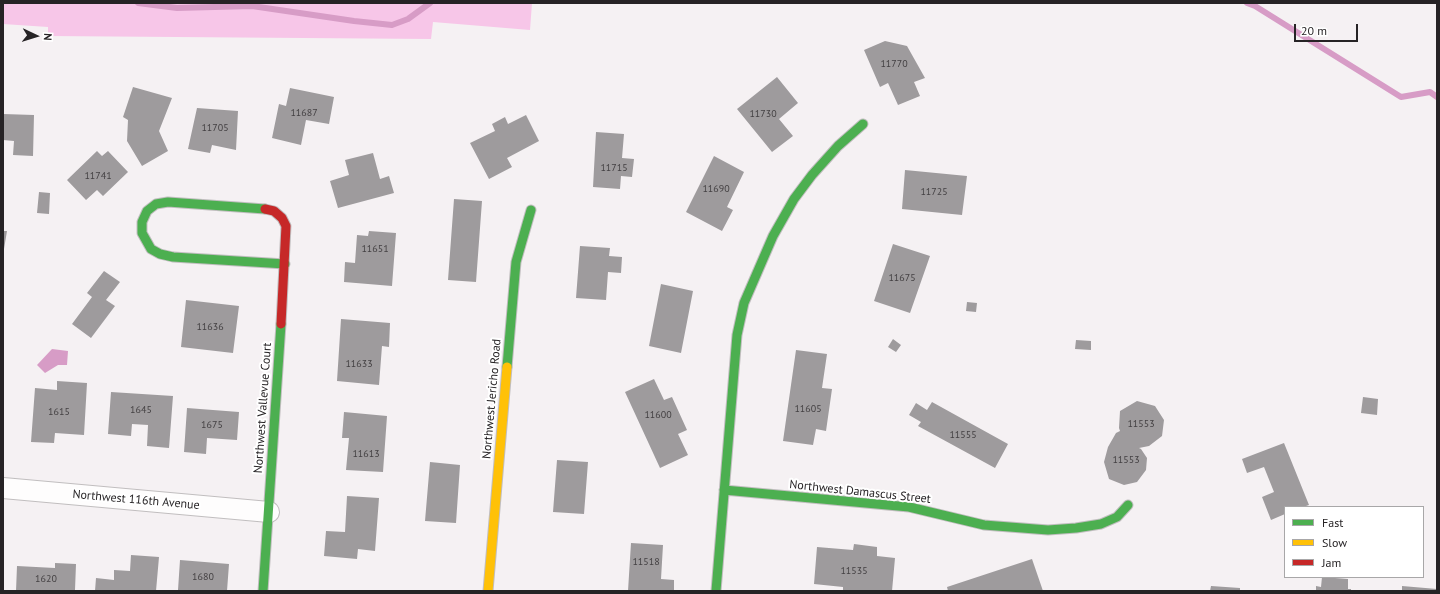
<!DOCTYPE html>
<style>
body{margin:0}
#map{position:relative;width:1440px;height:594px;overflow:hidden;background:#f5f1f3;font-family:"PT Sans",sans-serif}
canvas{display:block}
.frame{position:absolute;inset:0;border:4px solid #262325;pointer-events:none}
.legend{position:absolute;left:1284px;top:506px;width:140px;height:72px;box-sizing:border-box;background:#fff;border:1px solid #a8a7a8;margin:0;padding:5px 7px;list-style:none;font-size:12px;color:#262325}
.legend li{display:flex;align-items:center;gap:8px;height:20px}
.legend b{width:20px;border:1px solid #a8a7a8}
.north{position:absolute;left:16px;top:16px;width:40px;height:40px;-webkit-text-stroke:3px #fff;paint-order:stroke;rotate:94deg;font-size:11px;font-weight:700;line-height:16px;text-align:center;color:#262325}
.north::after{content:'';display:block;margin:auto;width:14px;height:18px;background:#262325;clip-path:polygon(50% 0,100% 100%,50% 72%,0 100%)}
.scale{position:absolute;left:1294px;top:24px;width:64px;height:18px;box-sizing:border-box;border:2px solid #262325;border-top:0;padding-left:5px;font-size:12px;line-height:14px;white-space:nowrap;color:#262325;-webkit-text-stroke:3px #fff;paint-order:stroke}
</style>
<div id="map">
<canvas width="1440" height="594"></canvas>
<div class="frame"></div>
<ul class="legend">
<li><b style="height:5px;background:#4caf50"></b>Fast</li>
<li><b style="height:5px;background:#ffc107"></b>Slow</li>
<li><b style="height:5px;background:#c62828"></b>Jam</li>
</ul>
<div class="north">N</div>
<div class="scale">20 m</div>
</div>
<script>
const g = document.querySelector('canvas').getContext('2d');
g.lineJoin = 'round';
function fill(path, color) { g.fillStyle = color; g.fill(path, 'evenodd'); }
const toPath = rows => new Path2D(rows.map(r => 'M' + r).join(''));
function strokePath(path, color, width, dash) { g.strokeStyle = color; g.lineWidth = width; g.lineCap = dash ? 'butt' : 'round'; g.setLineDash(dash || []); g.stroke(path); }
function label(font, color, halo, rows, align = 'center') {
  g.font = font + ' "PT Sans",sans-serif'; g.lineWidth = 4; g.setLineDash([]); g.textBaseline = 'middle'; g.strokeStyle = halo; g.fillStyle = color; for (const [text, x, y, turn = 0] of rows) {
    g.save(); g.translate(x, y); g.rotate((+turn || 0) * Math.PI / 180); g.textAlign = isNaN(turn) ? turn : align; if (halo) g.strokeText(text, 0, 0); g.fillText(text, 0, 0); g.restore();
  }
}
const forest = toPath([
 [3,3,532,3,530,30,433,22,431,39,48,36,48,27,3,24]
]);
const water = toPath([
 [52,349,68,351,67,365,58,365,45,373,37,365]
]);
const stream = toPath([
 [138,3,177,8,252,6,354,21,392,25,408,19,430,3],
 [1247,3,1255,6,1401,97,1430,92,1437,97]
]);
const building = toPath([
 [885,41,907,46,925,78,914,82,920,96,898,105,888,83,880,87,864,50],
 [777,77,798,103,779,119,793,136,772,152,737,109],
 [133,87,172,98,159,131,168,151,142,166,127,141,128,120,123,117],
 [290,88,334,97,329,124,306,120,301,145,272,138,279,104,286,106],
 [197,108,238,111,236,150,212,145,210,153,188,149],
 [3,114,34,115,33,156,13,155,14,141,3,140],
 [526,115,539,141,507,158,512,167,489,179,470,143,495,131,492,124,505,117,508,124],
 [596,132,624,134,622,158,634,159,632,177,621,176,620,189,593,187],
 [97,151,102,156,108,151,128,172,103,196,97,190,86,200,67,180],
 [373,153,380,179,389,176,394,193,338,208,330,181,349,175,345,160],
 [714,156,744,172,727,207,733,210,722,231,686,212],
 [905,170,967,176,962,215,902,209],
 [39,192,50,193,49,214,37,213],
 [454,199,482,201,476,282,448,280],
 [3,231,7,231,4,249,3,249],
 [369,231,396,233,392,286,344,282,345,262,355,263,357,235,368,236],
 [893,244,930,256,910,313,874,301],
 [580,246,610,248,609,256,622,257,621,273,608,272,606,300,576,298],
 [104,271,120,282,106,300,115,306,91,338,72,324,92,297,87,293],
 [661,284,693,291,681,353,649,346],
 [186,300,239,306,233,353,181,347],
 [967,302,977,303,976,312,966,311],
 [341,319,390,323,389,347,382,346,379,385,337,381],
 [893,339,901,345,896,352,888,347],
 [1076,340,1091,341,1091,350,1075,349],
 [796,350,827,354,822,388,832,389,826,431,816,429,813,445,783,441],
 [654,379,664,400,672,397,687,430,678,434,688,455,660,468,625,392],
 [57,381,87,383,84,435,55,433,54,443,31,442,35,388,57,390],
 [111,392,173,396,169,448,147,446,148,425,132,424,131,436,108,434],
 [1363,397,1378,399,1377,415,1361,413],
 [1137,401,1155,406,1164,420,1162,436,1149,446,1139,448,1141,449,1147,458,1146,470,1137,482,1124,485,1109,479,1104,462,1108,447,1116,433,1120,431,1119,428,1120,411],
 [932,402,1008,444,995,468,918,426,921,422,909,415,916,403,927,410],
 [187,408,239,412,237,440,207,438,206,454,184,452],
 [344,412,387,416,383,472,346,470,349,438,342,438],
 [1284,443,1309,505,1303,507,1285,507,1285,514,1271,520,1262,497,1274,492,1264,467,1247,473,1242,459],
 [557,460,588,462,584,514,553,512],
 [430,462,460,465,456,523,425,521],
 [347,496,379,498,375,551,358,549,357,559,324,556,326,531,345,532],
 [631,543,663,545,661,579,674,580,674,591,628,591],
 [854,544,877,547,877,556,895,558,892,591,843,591,843,587,814,584,817,547,853,550],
 [131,555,159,557,156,591,95,591,96,578,114,580,114,570,130,571],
 [1032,559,1043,591,948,591,947,587],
 [180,560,229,564,227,591,178,590],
 [55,563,76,564,75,590,73,591,16,591,17,566,55,568],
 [1322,577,1348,579,1348,589,1351,589,1351,591,1316,591,1316,586,1321,587],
 [1211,586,1240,588,1240,591,1210,591],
 [1402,586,1437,589,1437,591,1402,591]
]);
const street = toPath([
 [3,488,269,512]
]);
const fast = toPath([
 [265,209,168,202,156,204,147,211,142,222,142,233,151,249,160,254,173,257,285,264],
 [507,367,516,262,531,210],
 [724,490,909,507,984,525,1048,530,1076,528,1101,524,1117,517,1128,505],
 [263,591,281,324],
 [716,591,737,335,744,303,773,236,794,199,812,175,838,146,863,124]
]);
const slow = toPath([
 [488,591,507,367]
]);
const jam = toPath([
 [265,209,274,211,282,218,286,226,281,324]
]);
const numberNames = [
 ["11770",894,64],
 ["11687",304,113],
 ["11730",763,114],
 ["11705",215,128],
 ["11715",614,168],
 ["11741",98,176],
 ["11690",716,189],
 ["11725",934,192],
 ["11651",375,249],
 ["11675",902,278],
 ["11636",210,327],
 ["11633",359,364],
 ["11605",808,409],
 ["1645",141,410],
 ["1615",59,412],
 ["11600",658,415],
 ["11553",1141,424],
 ["1675",212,425],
 ["11555",963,435],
 ["11613",366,454],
 ["11553",1126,460],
 ["11518",646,562],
 ["11535",854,571],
 ["1680",203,577],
 ["1620",46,579]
];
const streetNames = [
 ["Northwest Jericho Road",492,399,-85],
 ["Northwest Vallevue Court",263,408,-86],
 ["Northwest Damascus Street",860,492,6],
 ["Northwest 116th Avenue",136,500,5]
];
fill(forest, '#f7c6e8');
fill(water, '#d79cc6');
strokePath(stream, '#d79cc6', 6);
fill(building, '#9e9b9d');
strokePath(street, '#c1bebf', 22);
strokePath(fast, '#c1bebf', 11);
strokePath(slow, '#c1bebf', 11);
strokePath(jam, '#c1bebf', 11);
strokePath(street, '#fefdfd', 20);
strokePath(fast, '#4caf50', 9);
strokePath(slow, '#ffc107', 9);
strokePath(jam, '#c62828', 9);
label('10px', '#444143', null, numberNames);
label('12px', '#262325', '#fff', streetNames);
</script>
